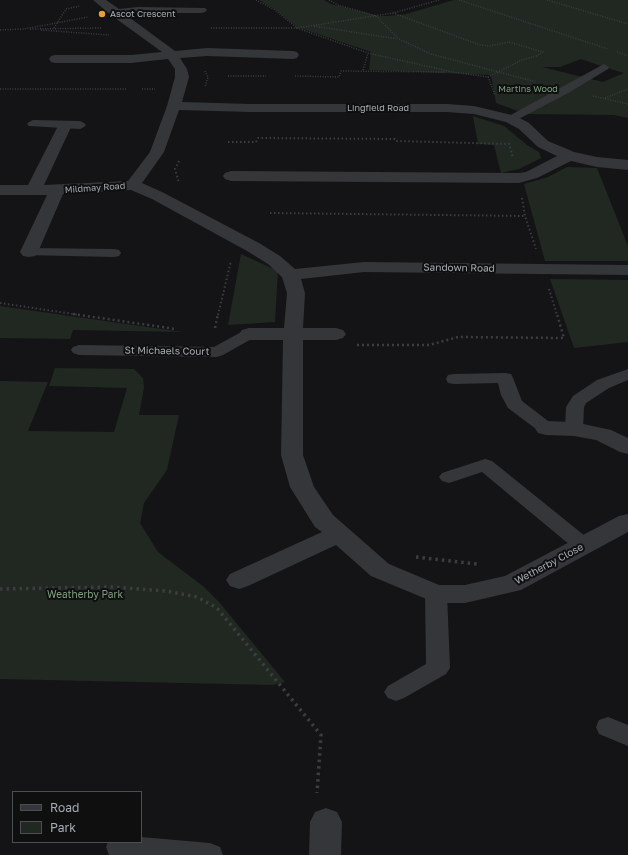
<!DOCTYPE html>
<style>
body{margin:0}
#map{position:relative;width:628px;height:855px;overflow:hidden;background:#141416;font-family:"Golos Text",sans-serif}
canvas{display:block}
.legend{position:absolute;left:12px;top:791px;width:130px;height:52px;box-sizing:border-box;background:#0f0f10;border:1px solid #4b4e52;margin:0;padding:5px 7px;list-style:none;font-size:12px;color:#a6acb5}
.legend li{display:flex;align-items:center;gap:8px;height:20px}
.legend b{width:20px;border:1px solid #4b4e52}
</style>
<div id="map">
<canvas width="628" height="855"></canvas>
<ul class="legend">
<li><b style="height:5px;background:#35363a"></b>Road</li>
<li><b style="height:11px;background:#202821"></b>Park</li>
</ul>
</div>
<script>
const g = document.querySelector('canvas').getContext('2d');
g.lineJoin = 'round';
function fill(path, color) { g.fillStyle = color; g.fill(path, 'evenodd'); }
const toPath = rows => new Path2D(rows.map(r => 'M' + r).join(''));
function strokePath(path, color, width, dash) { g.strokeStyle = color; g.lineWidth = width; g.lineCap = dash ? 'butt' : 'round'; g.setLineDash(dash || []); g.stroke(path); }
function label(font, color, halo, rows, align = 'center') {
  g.font = font + ' "Golos Text",sans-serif'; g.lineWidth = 4; g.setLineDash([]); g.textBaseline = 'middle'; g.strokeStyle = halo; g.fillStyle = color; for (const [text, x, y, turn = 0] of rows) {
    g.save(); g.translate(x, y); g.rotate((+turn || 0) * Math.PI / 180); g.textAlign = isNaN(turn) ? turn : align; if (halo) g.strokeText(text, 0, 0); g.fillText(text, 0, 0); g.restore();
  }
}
const green = toPath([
 [259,0,324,0,331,4,379,16,388,16,406,14,454,0,628,0,628,118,614,115,526,114,496,103,491,75,369,70,371,52,297,27,276,10],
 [581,59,604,67,624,73,603,82,542,67,560,67],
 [473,116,504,126,527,145,539,152,541,158,519,169,501,173,494,145,478,144],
 [567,167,597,168,628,246,628,261,545,261,524,184,548,177],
 [241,254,278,271,275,322,228,325],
 [550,279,628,280,628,342,574,348],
 [0,306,183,332,73,330,70,339,0,338],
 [55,368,134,369,143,378,144,388,139,415,179,415,167,470,144,503,140,523,158,552,203,586,219,602,285,682,273,685,0,679,0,381,48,382,28,431,114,432,127,388,49,386]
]);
const pathFar3 = toPath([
 [256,0,275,10,297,28,368,53,453,72,488,77,522,60,536,56,543,52,509,42,490,46,480,45,393,13],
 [329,0,338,5,376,16,399,39,431,54,536,82],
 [459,0,608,49],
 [547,0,628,24],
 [314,26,398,39],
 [54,28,66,9,80,6],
 [211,28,297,28,393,13,439,0],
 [30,29,101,28],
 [0,30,24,29,88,17],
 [41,30,109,35],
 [617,52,628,56],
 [363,70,368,53],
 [205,71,208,77,205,87],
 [228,76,266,76],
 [295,76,339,77,341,71,446,72],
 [488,77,495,95],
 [0,89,127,89],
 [142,89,155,89],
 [593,96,628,104],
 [605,98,628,89]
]);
const pathFar2 = toPath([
 [228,142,256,142,258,138,395,139,396,141,509,144],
 [509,143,513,158],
 [179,161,175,169,179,183],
 [522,198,525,216,536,249],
 [270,213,525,216],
 [549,289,557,315],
 [0,303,80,315],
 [218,315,231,261]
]);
const pathFar1 = toPath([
 [73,314,176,329],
 [215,328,218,314],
 [357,345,429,345,458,337,564,338,557,314]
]);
const path = toPath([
 [416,557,477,564],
 [0,589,111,587,166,591,197,597,217,608,321,735,317,793]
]);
const lane = toPath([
 [604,64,609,67,608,69,570,92,515,121,507,121,505,119,507,117,604,64],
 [33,120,80,121,84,123,86,125,84,127,80,129,29,126,27,124,29,122,33,120],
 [29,248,114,249,119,250,121,253,119,256,114,257,24,255,22,252,24,249,29,248],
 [249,329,255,331,257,334,255,337,223,355,217,357,79,355,73,353,71,350,73,347,79,345,214,347,243,331,249,329],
 [628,369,628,380,609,388,586,403,584,407,583,429,580,433,574,434,568,433,565,429,566,407,573,396,597,380,628,369],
 [505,373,511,374,513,378,522,401,552,424,555,428,552,432,546,433,540,432,508,408,501,395,498,383,454,384,448,383,446,379,448,375,454,374,505,373],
 [485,459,492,461,590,540,593,545,590,550,583,552,576,550,482,472,449,483,442,481,439,477,442,473,485,459],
 [436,586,444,589,447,594,450,668,446,674,404,698,396,701,388,698,384,692,388,686,426,664,425,594,428,589,436,586],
 [608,717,628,725,628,746,599,734,596,727,599,720,608,717],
 [141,837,210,843,220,847,223,855,109,855,106,847,108,842,141,842,141,837]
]);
const street = toPath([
 [93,0,106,0,119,9,138,7,205,8,207,10,205,12,201,13,138,13,126,15,175,51,207,48,293,51,297,52,299,55,297,58,293,59,207,56,180,58,187,69,189,77,182,102,250,104,447,104,474,106,516,116,529,123,548,141,574,152,597,157,628,160,628,170,597,167,571,161,537,178,519,183,231,181,225,179,223,176,225,173,231,171,519,173,526,172,557,156,538,147,519,129,506,122,474,114,447,112,250,112,179,110,164,152,142,183,164,193,259,243,280,256,295,269,364,262,628,265,628,275,364,272,301,279,305,293,303,328,336,328,343,330,346,334,343,338,336,340,303,340,303,455,314,487,333,515,389,564,439,585,465,585,505,576,619,516,628,514,628,532,521,590,465,603,436,603,371,576,336,545,248,586,239,589,230,586,226,580,230,574,322,532,315,527,290,487,281,455,283,340,249,340,242,338,239,334,242,330,249,328,284,328,287,293,282,277,268,264,247,251,152,199,131,190,63,194,38,252,35,256,29,257,23,256,20,252,47,195,0,195,0,185,28,185,60,122,65,121,70,122,72,125,44,185,128,181,150,152,167,106,175,77,175,69,168,59,131,63,55,63,51,62,49,59,51,56,55,55,131,55,162,52,111,15,93,0],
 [546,421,574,422,611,430,628,438,628,454,620,452,596,440,574,436,546,435,538,433,535,428,538,423,546,421],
 [326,808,337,812,342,822,341,855,309,855,310,822,315,812,326,808]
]);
const markers = [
 [102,14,4,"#e89f39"]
];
const farPoinames = [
 ["Ascot Crescent",110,14]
];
const farParknames = [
 ["Martins Wood",528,89]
];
const farStreetnames = [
 ["Lingfield Road",378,108],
 ["Mildmay Road",95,188,-4]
];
const streetNames = [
 ["Sandown Road",459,268,1],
 ["St Michaels Court",167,351,1],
 ["Wetherby Close",549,564,-28]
];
const parkNames = [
 ["Weatherby Park",85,595]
];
fill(green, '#202821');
strokePath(pathFar3, '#3b3d41', 1.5, [1, 1.5]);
strokePath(pathFar2, '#3b3d41', 2, [1.5, 2.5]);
strokePath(pathFar1, '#3b3d41', 2.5, [2, 3]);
strokePath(path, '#3b3d41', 3.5, [2.5, 4]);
fill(lane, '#35363a');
fill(street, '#35363a');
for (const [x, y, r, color] of markers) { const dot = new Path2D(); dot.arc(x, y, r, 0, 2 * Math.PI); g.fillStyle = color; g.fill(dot); strokePath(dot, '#0f0f10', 1.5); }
label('9px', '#a6acb5', '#0f0f10', farPoinames, 'left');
label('9px', '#7f9f7e', '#0f0f10', farParknames);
label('9px', '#a6acb5', '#0f0f10', farStreetnames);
label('10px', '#a6acb5', '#0f0f10', streetNames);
label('10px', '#7f9f7e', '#0f0f10', parkNames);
</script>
